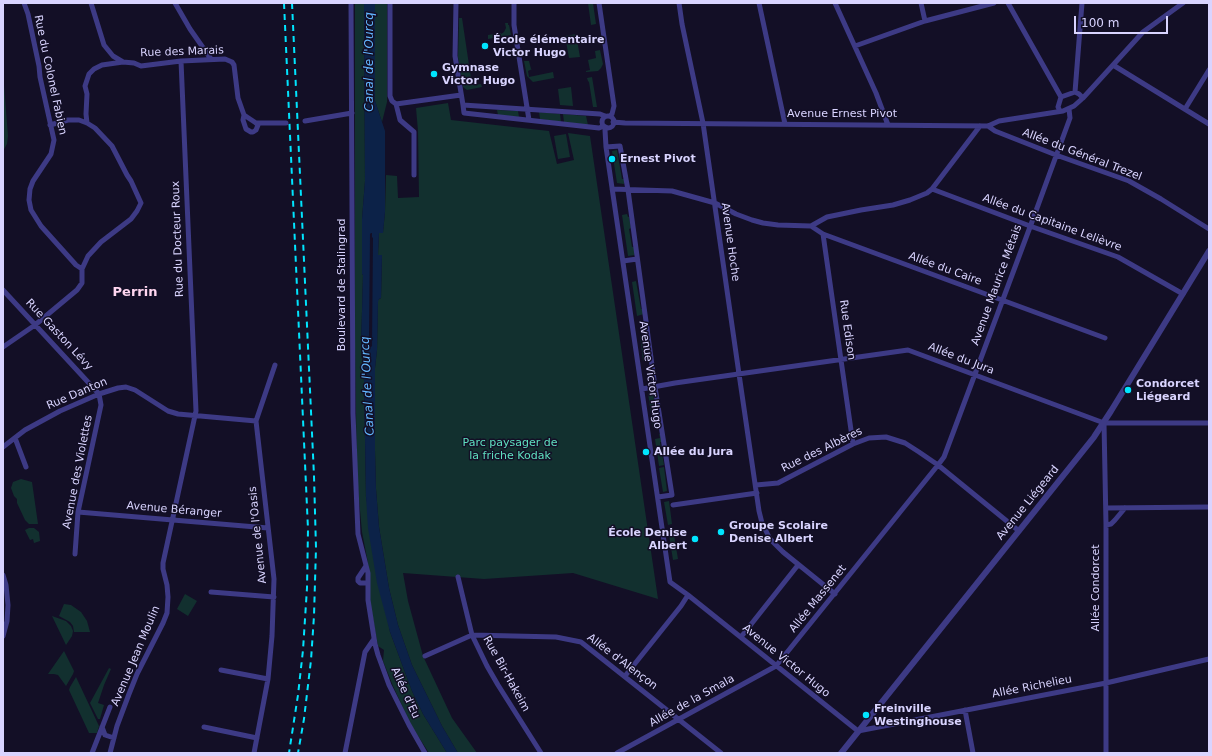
<!DOCTYPE html>
<meta charset="utf-8">
<style>
body{margin:0}
#map{position:relative;width:1212px;height:756px;overflow:hidden;background:#130f26;font-family:"DejaVu Sans",sans-serif}
canvas{display:block}
.frame{position:absolute;inset:0;border:4px solid #d9d4ff;pointer-events:none}
.scale{position:absolute;left:1074px;top:16px;width:94px;height:18px;box-sizing:border-box;border:2px solid #d9d4ff;border-top:0;padding-left:5px;font-size:12px;line-height:14px;white-space:nowrap;color:#d9d4ff;-webkit-text-stroke:3px #130f26;paint-order:stroke}
</style>
<div id="map">
<canvas width="1212" height="756"></canvas>
<div class="frame"></div>
<div class="scale">100 m</div>
</div>
<script>
const g = document.querySelector('canvas').getContext('2d');
g.lineJoin = 'round';
function fill(path, color) { g.fillStyle = color; g.fill(path, 'evenodd'); }
const toPath = rows => new Path2D(rows.map(r => 'M' + r).join(''));
function strokePath(path, color, width, dash) { g.strokeStyle = color; g.lineWidth = width; g.lineCap = dash ? 'butt' : 'round'; g.setLineDash(dash || []); g.stroke(path); }
function label(font, color, halo, rows, align = 'center') {
  g.font = font + ' "DejaVu Sans",sans-serif'; g.lineWidth = 3; g.setLineDash([]); g.textBaseline = 'middle'; g.strokeStyle = halo; g.fillStyle = color; for (const [text, x, y, turn = 0] of rows) {
    g.save(); g.translate(x, y); g.rotate((+turn || 0) * Math.PI / 180); g.textAlign = isNaN(turn) ? turn : align; if (halo) g.strokeText(text, 0, 0); g.fillText(text, 0, 0); g.restore();
  }
}
const green = toPath([
 [355,3,364,3,365,181,362,219,362,274,363,275,361,347,364,380,366,497,390,632,412,691,423,714,447,753,429,753,411,725,393,686,383,661,384,650,378,646,370,602,368,563,362,532,357,477,355,348],
 [375,3,387,3,387,102,382,122,375,101],
 [593,3,596,24,591,25,588,3],
 [459,18,462,18,472,85,481,84,482,87,467,90,463,87,458,57],
 [505,23,508,23,508,25,509,25,511,35,488,39,488,35,501,33,501,34,504,32,506,28],
 [576,34,580,57,569,58,565,36],
 [600,50,603,64,601,68,598,71,586,72,586,71,590,70,588,60,596,58,595,51],
 [524,61,529,61,531,69,532,69,528,71,529,77,553,72,554,78,533,82,527,76],
 [3,72,8,136,7,144,3,151],
 [592,77,597,107,593,107,589,82,588,81,587,78],
 [571,87,573,106,560,105,558,89],
 [448,103,451,120,549,131,557,164,574,160,568,133,590,136,658,599,573,573,484,579,403,573,408,601,423,656,452,718,477,753,458,753,442,726,412,665,398,625,389,588,379,527,376,489,375,451,375,368,377,350,378,300,381,298,382,255,378,255,379,233,383,232,385,212,386,175,397,176,398,198,419,197,418,131,416,108],
 [497,110,518,111,519,117,498,115],
 [539,112,560,114,561,122,540,119],
 [563,114,586,116,588,125,564,122],
 [566,134,570,157,558,159,554,136],
 [617,150,622,179,624,179,624,184,617,183,612,151],
 [627,214,628,217,629,217,631,228,629,229,632,247,634,247,635,255,628,256,622,215],
 [636,281,641,309,643,309,644,314,637,316,632,282],
 [647,335,647,341,645,341,648,360,643,361,640,336],
 [653,392,657,421,659,421,660,427,653,428,648,393],
 [659,434,661,434,662,442,660,442,664,465,659,466,655,439,660,438],
 [664,467,667,491,663,492,659,468],
 [21,479,32,482,38,524,29,524,25,520,17,503,17,499,14,496,11,488,13,482],
 [669,501,672,524,668,525,664,502],
 [29,528,34,528,39,532,40,541,34,543,33,539,30,540,25,530],
 [669,535,674,535,678,559,673,560],
 [185,594,197,601,188,616,177,609],
 [64,604,71,605,81,612,87,621,90,632,74,632,73,626,70,622,59,616],
 [52,616,66,621,71,626,73,631,72,636,66,645],
 [64,651,74,671,73,674,66,686,58,675,54,674,48,674],
 [109,668,111,669,104,685,98,703,104,705,100,719,98,719,90,703],
 [76,677,99,726,97,733,89,733,69,690,70,687]
]);
const water = toPath([
 [364,3,375,3,375,101,385,131,385,212,383,233,379,233,378,255,382,255,381,298,379,299,378,302,377,350,375,368,375,451,376,489,379,527,389,588,398,625,412,665,442,726,458,753,447,753,423,714,412,691,390,632,377,583,368,528,366,497,364,380,361,347,363,275,362,274,362,219,365,181],
 [371,233,372,233,372,237,373,238,372,346,371,347,369,347,369,340,370,234]
]);
const minor = toPath([
 [24,3,28,14,39,66,40,77,54,140,51,154,33,181,30,189,29,200,31,210,41,226,76,265,82,269],
 [91,3,104,45,113,56,123,62,134,63,141,66,181,61,225,59,232,62,234,65,238,98,244,115,243,120,246,129,251,132,253,132,256,130,258,125,256,123,244,115],
 [175,3,190,29,211,59],
 [351,3,353,414,358,534,368,573,368,600,375,644,378,655,389,685,409,725,425,753],
 [390,3,390,96,392,101,396,104,461,95],
 [456,3,455,56,463,105,600,114,605,116],
 [514,3,514,25,529,120],
 [599,3,614,106,612,114,610,116],
 [679,3,682,24,703,123,739,374,759,511,762,523,770,539,783,552,835,594],
 [759,3,785,124],
 [835,3,876,93,888,125],
 [921,3,925,21],
 [1008,3,1061,97],
 [855,46,925,21,994,3],
 [1113,65,1209,124],
 [1075,92,1082,3],
 [396,104,400,120,414,132,414,175],
 [463,105,464,113,599,128,604,126],
 [1185,109,1209,70],
 [1060,111,1058,107,1061,97,1075,92,1079,94,1083,98],
 '602 122a6 6 0 1 1 12 0a6 6 0 1 1-12 0Z',
 [305,121,352,113],
 [613,122,625,123,988,126,999,121,1063,111,1074,106,1083,98,1143,32,1183,3],
 [87,123,86,114,87,94,85,86,89,74,94,69,102,65,123,62],
 [256,123,286,123],
 [988,126,995,131,1056,155,1129,181,1161,199,1209,229],
 [606,127,605,130,606,147,670,582,688,595,858,731,1106,683,1209,659],
 [606,147,620,146,628,190,655,387,672,495,658,497],
 [612,189,672,191,715,203,736,214,752,220,763,223,778,225,811,226,827,217,861,210,893,205,910,200,927,193,932,189,980,126],
 [932,189,1030,226,1118,257,1183,294],
 [811,226,823,234,853,444],
 [823,234,1105,338],
 [623,261,637,259],
 [3,290,99,394,101,405,78,512,75,554],
 [3,347,35,325,77,290,82,283,82,269,88,256,101,242,131,219,137,211,141,203,131,181,127,175,112,146,95,128,87,123,79,120,68,120,50,125],
 [642,389,675,383,908,350,1104,423,1209,423],
 [1104,423,1106,525,1106,753],
 [15,438,26,467],
 [3,447,25,430,60,411,99,394,118,388,126,387,135,390,168,411,178,414,256,421],
 [756,485,778,483,853,444,869,438,886,437,905,443,919,452,938,465,1019,531],
 [673,505,757,493],
 [1106,508,1209,507],
 [78,512,268,528],
 [1106,525,1111,524,1115,520,1125,508],
 [366,566,358,578,358,581,360,583,367,583],
 [3,575,6,585,8,605,7,621,3,636],
 [458,577,472,635,487,666,498,685,541,753],
 [211,592,274,597],
 [741,637,798,565],
 [425,656,472,635,556,637,581,642,721,753],
 [221,670,268,679],
 [625,676,681,606,688,595],
 [965,710,973,753],
 [102,727,105,735,114,738],
 [204,727,257,738],
 [92,753,110,707],
 [110,753,117,726,129,694,137,674,163,623,167,613,168,597,167,585,163,569,163,563,196,411,181,61],
 [254,753,268,679,272,636,274,579,256,421,275,365],
 [345,753,365,652,374,639],
 [617,753,776,666,938,465,944,457,1033,219,1070,118,1069,109]
]);
const tertiary = toPath([
 [841,753,1094,437,1111,411,1209,251]
]);
const rail = toPath([
 [284,3,308,529,307,588,303,650,298,695,289,753],
 [292,3,314,476,316,548,314,616,311,660,304,719,298,753]
]);
const markers = [
 [485,46,4,"#00e5ff"],
 [434,74,4,"#00e5ff"],
 [612,159,4,"#00e5ff"],
 [1128,390,4,"#00e5ff"],
 [646,452,4,"#00e5ff"],
 [721,532,4,"#00e5ff"],
 [695,539,4,"#00e5ff"],
 [866,715,4,"#00e5ff"]
];
const poiNames = [
 ["École élémentaire",493,40],
 ["Victor Hugo",493,53],
 ["Gymnase",442,68],
 ["Victor Hugo",442,81],
 ["Ernest Pivot",620,159],
 ["Condorcet",1136,384],
 ["Liégeard",1136,397],
 ["Allée du Jura",654,452],
 ["Groupe Scolaire",729,526],
 ["Denise Albert",729,539],
 ["École Denise",687,533,"right"],
 ["Albert",687,546,"right"],
 ["Freinville",874,709],
 ["Westinghouse",874,722]
];
const streetNames = [
 ["Rue des Marais",182,52,-2],
 ["Rue du Colonel Fabien",50,75,78],
 ["Avenue Ernest Pivot",842,114],
 ["Allée du Général Trezel",1082,155,21],
 ["Allée du Capitaine Lelièvre",1052,223,20],
 ["Rue du Docteur Roux",178,239,-92],
 ["Avenue Hoche",730,242,82],
 ["Allée du Caire",945,269,20],
 ["Boulevard de Stalingrad",342,285,-90],
 ["Avenue Maurice Métais",997,285,-70],
 ["Rue Edison",847,330,82],
 ["Rue Gaston Lévy",59,335,47],
 ["Allée du Jura",961,359,21],
 ["Avenue Victor Hugo",650,375,82],
 ["Rue Danton",77,394,-23],
 ["Rue des Albères",822,450,-26],
 ["Avenue des Violettes",78,472,-79],
 ["Avenue Liégeard",1028,503,-51],
 ["Avenue Béranger",174,510,5],
 ["Avenue de l'Oasis",258,535,-96],
 ["Allée Condorcet",1096,588,-90],
 ["Allée Massenet",818,599,-51],
 ["Avenue Jean Moulin",136,656,-67],
 ["Avenue Victor Hugo",786,661,39],
 ["Allée d'Alençon",622,662,37],
 ["Rue Bir-Hakeim",506,674,61],
 ["Allée Richelieu",1032,687,-11],
 ["Allée d'Eu",405,693,66],
 ["Allée de la Smala",692,701,-29]
];
const parkNames = [
 ["Parc paysager de",510,443],
 ["la friche Kodak",510,456]
];
const waterNames = [
 ["Canal de l'Ourcq",370,62,-90],
 ["Canal de l'Ourcq",368,386,-93]
];
const quarterNames = [
 ["Perrin",135,293]
];
fill(green, '#12302f');
fill(water, '#0c2248');
strokePath(minor, '#3d3a85', 5);
strokePath(tertiary, '#3d3a85', 6);
strokePath(rail, '#00e5ff', 2, [6, 5]);
for (const [x, y, r, color] of markers) { const dot = new Path2D(); dot.arc(x, y, r, 0, 2 * Math.PI); g.fillStyle = color; g.fill(dot); strokePath(dot, '#130f26', 1.5); }
label('bold 11px', '#d9d4ff', '#130f26', poiNames, 'left');
label('11px', '#d9d4ff', '#130f26', streetNames);
label('11px', '#5fe0c0', '#130f26', parkNames);
label('italic 12px', '#62b6ff', '#130f26', waterNames);
label('bold 13px', '#ffd6f0', '#130f26', quarterNames);
</script>
